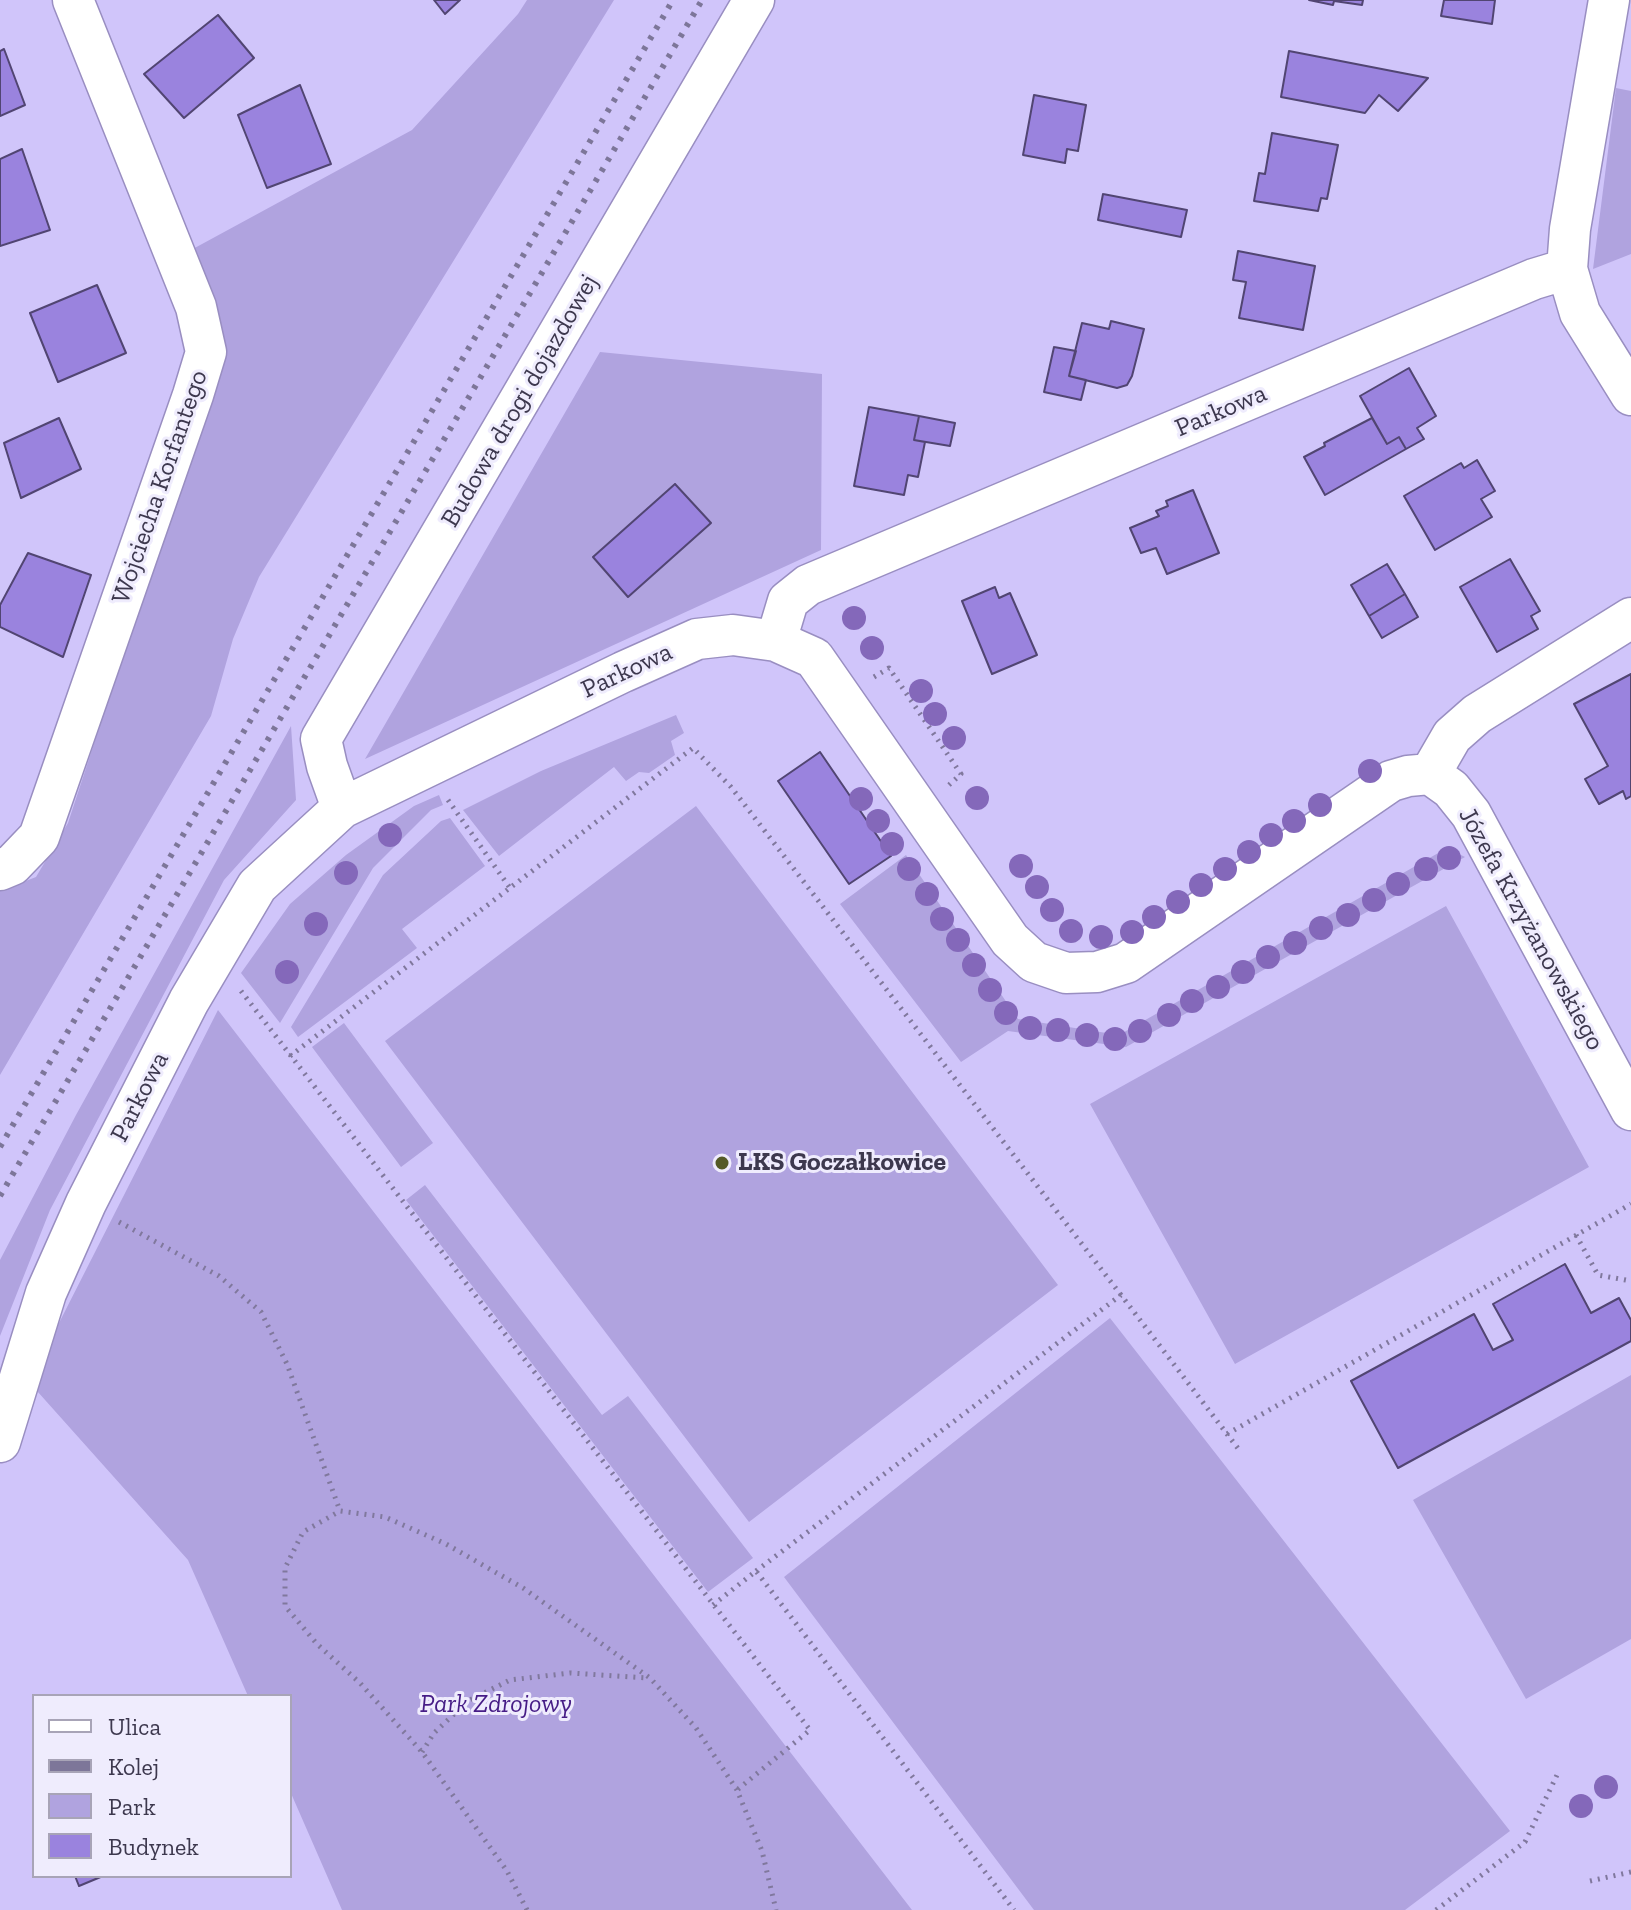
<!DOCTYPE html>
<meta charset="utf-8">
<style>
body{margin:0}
#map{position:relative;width:1631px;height:1910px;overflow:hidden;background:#d0c5fa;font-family:"Zilla Slab",serif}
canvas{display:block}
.legend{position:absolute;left:32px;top:1694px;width:260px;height:184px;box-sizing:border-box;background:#efecfd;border:2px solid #a8a4b7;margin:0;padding:10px 14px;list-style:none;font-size:24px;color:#3d384e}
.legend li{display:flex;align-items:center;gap:16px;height:40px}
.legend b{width:40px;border:2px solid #a8a4b7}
</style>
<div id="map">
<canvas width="1631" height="1910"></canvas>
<ul class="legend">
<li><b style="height:10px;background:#fff"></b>Ulica</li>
<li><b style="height:10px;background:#7d7699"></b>Kolej</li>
<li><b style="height:22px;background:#b0a3df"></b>Park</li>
<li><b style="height:22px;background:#9a83de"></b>Budynek</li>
</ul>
</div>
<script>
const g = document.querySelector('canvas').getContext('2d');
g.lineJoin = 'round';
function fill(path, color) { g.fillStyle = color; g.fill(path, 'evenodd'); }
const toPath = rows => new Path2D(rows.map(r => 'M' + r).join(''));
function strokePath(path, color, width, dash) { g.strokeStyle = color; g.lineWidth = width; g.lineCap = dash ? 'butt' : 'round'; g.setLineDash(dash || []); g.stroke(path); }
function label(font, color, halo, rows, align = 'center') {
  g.font = font + ' "Zilla Slab",serif'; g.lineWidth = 6; g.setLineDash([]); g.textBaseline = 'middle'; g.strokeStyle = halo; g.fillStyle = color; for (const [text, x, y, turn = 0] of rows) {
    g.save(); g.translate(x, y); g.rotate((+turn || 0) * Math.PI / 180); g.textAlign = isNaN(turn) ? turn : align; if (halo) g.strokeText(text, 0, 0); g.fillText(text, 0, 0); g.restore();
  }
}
const green = toPath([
 [527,0,614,0,259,577,233,639,211,716,0,1075,0,891,36,877,68,823,189,454,191,250,412,130,518,14],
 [1616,88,1631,91,1631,254,1593,269],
 [600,352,822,374,821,550,365,759],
 [676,715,684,733,671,741,675,755,649,773,639,772,626,781,614,767,499,856,463,810,541,771],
 [291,726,296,800,224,880,50,1210,0,1336,0,1260,76,1115],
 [439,795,443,805,431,810,373,868,280,1023,241,973,290,904,346,855,414,806],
 [696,806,1058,1285,749,1522,385,1041],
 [450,818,485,866,402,929,417,948,298,1037,291,1027,383,875,441,821],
 [1447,848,1465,857,1126,1047,1008,1031,961,1062,840,904,906,855,1018,1019,1119,1035],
 [1446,906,1589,1167,1235,1364,1090,1104],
 [218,1010,912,1910,342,1910,290,1791,290,1696,248,1696,188,1560,29,1382],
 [344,1023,433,1143,401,1167,312,1047],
 [425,1185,602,1415,628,1396,753,1558,708,1592,406,1200],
 [1110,1318,1510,1831,1405,1910,1034,1910,784,1577],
 [1631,1375,1631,1639,1526,1699,1413,1500]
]);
const building = toPath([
 [434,0,460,0,445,14,434,0],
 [1309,0,1363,0,1362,5,1334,1,1333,5,1309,0],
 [1444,0,1495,0,1492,24,1441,16,1444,0],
 [218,15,254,58,184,118,144,74,218,15],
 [4,49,25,105,0,116,0,51,4,49],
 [1289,51,1428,78,1398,111,1379,95,1365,113,1281,97,1289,51],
 [300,85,331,164,267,188,238,115,300,85],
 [1034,95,1086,105,1078,151,1067,149,1065,163,1023,155,1034,95],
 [1272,133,1338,145,1327,199,1321,198,1318,211,1254,201,1259,173,1265,174,1272,133],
 [22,149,50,230,0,246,0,159,22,149],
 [1103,194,1187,210,1181,237,1098,220,1103,194],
 [1238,251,1315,266,1303,330,1239,318,1246,282,1233,280,1238,251],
 [97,285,126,353,58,382,30,313,97,285],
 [1111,321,1144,329,1132,376,1127,385,1117,388,1069,376,1082,323,1109,329,1111,321],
 [1054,347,1076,351,1069,376,1086,380,1081,400,1044,392,1054,347],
 [1409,368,1436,416,1417,428,1424,439,1406,449,1399,437,1387,444,1360,396,1409,368],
 [869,407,919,416,914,440,925,442,918,477,908,475,904,495,854,486,869,407],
 [919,416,955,423,950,446,914,440,919,416],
 [59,418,81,469,21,498,4,443,59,418],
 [1372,418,1387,444,1399,437,1406,449,1325,495,1304,457,1325,446,1324,443,1372,418],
 [1477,460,1495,491,1481,499,1492,517,1435,550,1404,496,1461,463,1464,468,1477,460],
 [675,484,711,523,628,597,593,557,675,484],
 [1193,490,1219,553,1167,574,1156,548,1141,553,1130,528,1159,516,1156,511,1168,506,1166,501,1193,490],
 [28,553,91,575,63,657,0,627,0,605,28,553],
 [1510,559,1540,611,1531,616,1538,629,1497,652,1460,587,1510,559],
 [1387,564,1405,594,1369,616,1351,585,1387,564],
 [995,587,999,598,1010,593,1037,655,992,674,962,601,995,587],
 [1405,594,1418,617,1382,638,1369,616,1405,594],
 [1631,674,1631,796,1626,799,1623,791,1599,804,1585,779,1608,766,1574,704,1631,674],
 [820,752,891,856,849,884,778,781,820,752],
 [1565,1264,1591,1313,1619,1298,1631,1320,1631,1341,1398,1468,1351,1381,1474,1314,1493,1350,1513,1340,1493,1304,1565,1264],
 [75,1876,103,1876,79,1886,75,1876]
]);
const path = toPath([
 [874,677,889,668,961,774,949,785],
 [448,800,510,888],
 [241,991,810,1730,737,1790],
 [290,1056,693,748,731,787,1121,1295],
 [119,1222,219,1276,261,1312,287,1364,340,1511],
 [1576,1235,1598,1275,1631,1281],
 [1227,1434,1631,1204],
 [756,1571,1121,1295,1240,1451],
 [713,1605,756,1571,1014,1910],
 [422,1752,434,1733,468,1701,510,1680,570,1673,648,1678],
 [1590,1881,1631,1872],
 [527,1910,507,1871,422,1752,360,1683,317,1644,285,1606,285,1568,303,1532,340,1511,385,1517,446,1544,523,1588,650,1678,696,1728,737,1790,762,1851,776,1910],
 [1436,1910,1525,1842,1557,1775]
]);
const minor = toPath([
 [1609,0,1570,229,1567,269,1580,313,1631,395],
 [776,641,788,601,808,585,1534,279,1567,269],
 [1430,774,1451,789,1471,814,1631,1110],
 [1430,774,1452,736,1477,714,1631,618],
 [342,808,327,766,321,739,754,0],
 [0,870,12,865,39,837,193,395,206,352,196,307,73,0],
 [0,1442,46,1293,86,1203,189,1001,257,886,342,808,623,672,697,639,733,635,776,641,814,658,1010,940,1034,962,1066,973,1097,972,1126,963,1391,781,1408,776,1430,774]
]);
const rail = toPath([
 [0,1147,673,0],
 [0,1196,702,0]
]);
const trees = [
 [854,618],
 [872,648],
 [921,691],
 [935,714],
 [954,738],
 [1370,771],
 [977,798],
 [861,799],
 [1320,805],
 [878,821],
 [1294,821],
 [390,835],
 [1271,835],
 [892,844],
 [1249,852],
 [1449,858],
 [1021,866],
 [909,869],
 [1225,869],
 [1426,869],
 [346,873],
 [1398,884],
 [1201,885],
 [1037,887],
 [927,894],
 [1374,900],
 [1178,902],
 [1052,910],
 [1348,915],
 [1154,917],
 [942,919],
 [316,924],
 [1321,928],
 [1071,931],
 [1132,932],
 [1101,937],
 [958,940],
 [1295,943],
 [1268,957],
 [974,965],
 [287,972],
 [1243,972],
 [1218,987],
 [990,990],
 [1192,1001],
 [1006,1013],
 [1169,1015],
 [1030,1028],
 [1058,1030],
 [1140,1031],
 [1087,1035],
 [1115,1039],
 [1606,1787],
 [1581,1806]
];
const markers = [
 [722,1163,8,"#555a28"]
];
const streetNames = [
 ["Budowa drogi dojazdowej",520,401,-60],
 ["Parkowa",1221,411,-23],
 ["Wojciecha Korfantego",160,487,-71],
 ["Parkowa",627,671,-25],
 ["Józefa Krzyżanowskiego",1531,929,61],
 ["Parkowa",140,1097,-63]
];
const poiNames = [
 ["LKS Goczałkowice",738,1163]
];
const parkNames = [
 ["Park Zdrojowy",496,1705]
];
fill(green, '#b0a3df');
fill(building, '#9a83de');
strokePath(building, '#514572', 2);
strokePath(minor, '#998ec1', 43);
strokePath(path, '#80789d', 5, [2, 6]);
strokePath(minor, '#fff', 40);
strokePath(rail, '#7d7699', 6, [4, 8]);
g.fillStyle = '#8468ba';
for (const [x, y] of trees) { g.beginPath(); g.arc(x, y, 12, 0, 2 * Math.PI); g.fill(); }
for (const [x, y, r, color] of markers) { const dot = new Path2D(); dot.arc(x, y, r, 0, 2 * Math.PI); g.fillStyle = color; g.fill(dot); strokePath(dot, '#efecfd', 3); }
label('26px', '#3d384e', '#efecfd', streetNames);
label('bold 26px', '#3d384e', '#efecfd', poiNames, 'left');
label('italic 26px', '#461c86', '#efecfd', parkNames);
</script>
